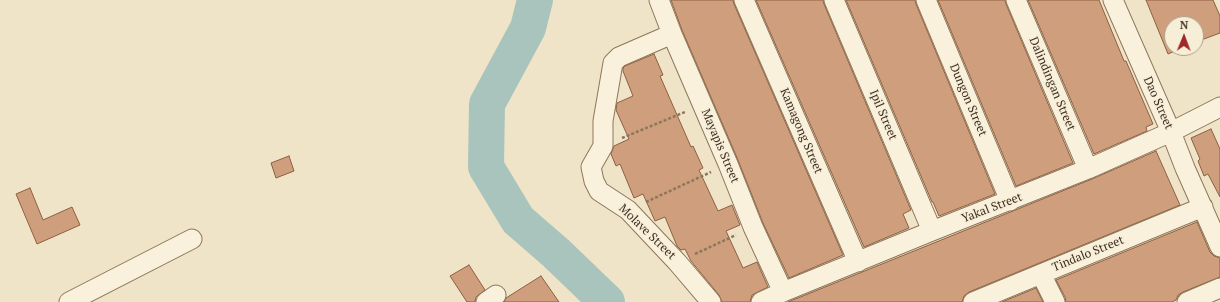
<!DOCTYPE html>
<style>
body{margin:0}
#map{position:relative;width:1220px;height:302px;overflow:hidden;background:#f0e4c8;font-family:"PT Serif",serif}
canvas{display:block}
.north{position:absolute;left:1164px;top:16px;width:40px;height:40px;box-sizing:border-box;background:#f7eed8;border:1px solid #ada18e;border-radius:50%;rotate:1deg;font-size:11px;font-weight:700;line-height:16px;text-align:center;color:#3d2e20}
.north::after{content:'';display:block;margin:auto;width:14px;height:18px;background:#9e2a2b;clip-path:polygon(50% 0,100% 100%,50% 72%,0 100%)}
</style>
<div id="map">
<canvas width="1220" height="302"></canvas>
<div class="north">N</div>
</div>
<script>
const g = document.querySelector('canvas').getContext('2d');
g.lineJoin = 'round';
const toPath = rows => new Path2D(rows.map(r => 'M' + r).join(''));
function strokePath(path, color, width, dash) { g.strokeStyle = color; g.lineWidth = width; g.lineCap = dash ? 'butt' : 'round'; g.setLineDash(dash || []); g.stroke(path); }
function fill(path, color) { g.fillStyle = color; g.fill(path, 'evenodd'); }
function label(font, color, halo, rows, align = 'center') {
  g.font = font + ' "PT Serif",serif'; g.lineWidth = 3; g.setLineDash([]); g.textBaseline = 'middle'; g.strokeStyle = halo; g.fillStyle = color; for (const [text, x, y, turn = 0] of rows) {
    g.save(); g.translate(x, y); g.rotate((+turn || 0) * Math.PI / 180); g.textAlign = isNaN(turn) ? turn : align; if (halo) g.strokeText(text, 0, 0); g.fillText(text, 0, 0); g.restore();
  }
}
const river = toPath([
 [535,0,528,28,487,104,486,167,518,220,556,253,607,302]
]);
const building = toPath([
 [671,0,733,0,734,4,843,255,789,278,763,223,738,160,682,30,671,0],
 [756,0,823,0,824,4,911,210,903,214,909,228,864,247,756,0],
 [846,0,915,0,916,4,995,194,939,216,933,202,932,202,846,0],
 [938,0,1005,0,1006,4,1073,163,1016,186,938,0],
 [1028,0,1099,0,1124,61,1126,61,1153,124,1146,127,1147,131,1094,154,1028,0],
 [1146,0,1213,0,1220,16,1220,33,1196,42,1196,24,1172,24,1172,48,1182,48,1168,54,1146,0],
 [654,54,663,75,660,76,691,147,693,146,703,168,699,170,718,211,732,205,740,225,726,231,743,268,757,262,768,287,752,295,750,302,722,302,719,295,691,261,685,249,681,250,677,246,665,217,655,221,643,194,634,198,620,164,616,166,611,154,614,146,629,139,616,110,617,103,633,96,623,71,623,68,625,66,654,54],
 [1211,129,1220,149,1220,197,1208,174,1204,176,1198,161,1200,159,1191,138,1211,129],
 [1156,151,1180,205,969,292,964,296,962,302,788,302,1092,179,1156,151],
 [289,156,294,171,276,178,271,163,289,156],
 [30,188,43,220,72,207,80,225,37,244,16,194,30,188],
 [1197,222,1210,252,1214,256,1220,258,1220,277,1183,292,1178,295,1176,300,1172,302,1066,302,1065,297,1056,280,1197,222],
 [469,265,485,290,476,297,475,302,467,302,450,276,469,265],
 [541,276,559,302,504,302,506,298,541,276],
 [1036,288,1043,302,1002,302,1036,288]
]);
const path = toPath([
 [622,138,685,112],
 [646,202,711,172],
 [695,254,736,235]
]);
const minor = toPath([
 [659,0,672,34,728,164,753,227,783,292],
 [744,0,858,262],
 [834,0,932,231],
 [926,0,1010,201],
 [1016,0,1088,169],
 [1113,0,1171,132,1185,168,1220,247],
 [672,34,619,57,613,63,603,121,603,146,591,167,594,181,599,191,628,210,677,262,711,302],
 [1041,274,1055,302],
 [69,302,192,239],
 [486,302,496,295],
 [761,302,783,292,932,231,1088,169,1171,132,1220,107],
 [973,302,1203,207],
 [1187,302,1220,288]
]);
const streetNames = [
 ["Dalindingan Street",1052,84,67],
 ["Dungon Street",968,100,67],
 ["Dao Street",1158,103,66],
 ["Ipil Street",883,115,67],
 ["Kamagong Street",801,131,67],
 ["Mayapis Street",720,146,67],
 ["Yakal Street",992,208,-21],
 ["Molave Street",647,232,44],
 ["Tindalo Street",1088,254,-22]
];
strokePath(river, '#a9c4bc', 36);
fill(building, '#cf9f7d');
strokePath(building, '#8d5f41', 1);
strokePath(minor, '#8d765c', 21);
strokePath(path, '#8d765c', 2.5, [3, 2]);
strokePath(minor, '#faf1dc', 19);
label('12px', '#3d2e20', '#f7eed8', streetNames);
</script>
